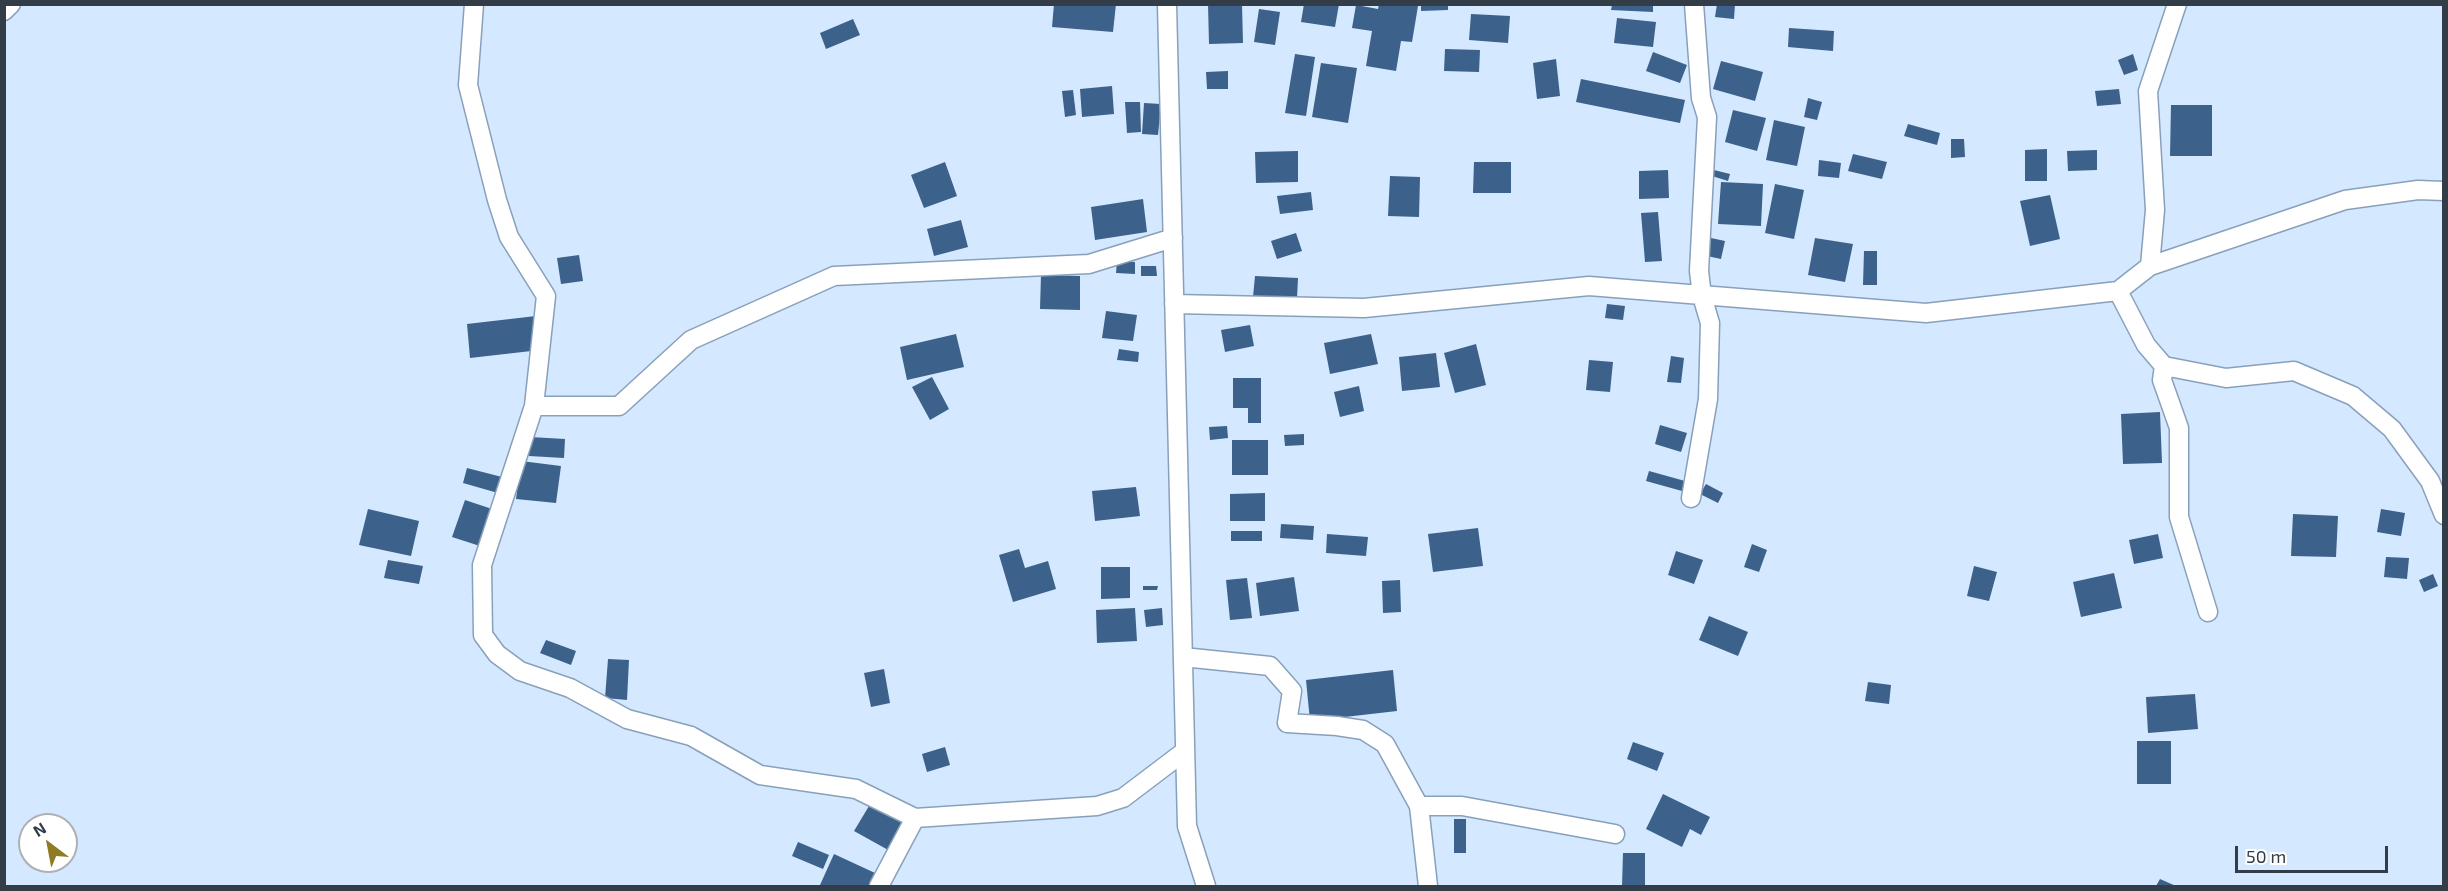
<!DOCTYPE html>
<style>
body{margin:0}
#map{position:relative;width:2448px;height:891px;overflow:hidden;background:#d4e8ff;font-family:"Exo 2",sans-serif}
canvas{display:block}
.frame{position:absolute;inset:0;border:6px solid #333d48;pointer-events:none}
.north{position:absolute;left:18px;top:813px;width:60px;height:60px;box-sizing:border-box;background:#fff;border:2px solid #adb1b6;border-radius:50%;rotate:328deg;font-size:16px;font-weight:700;line-height:24px;text-align:center;color:#333d48}
.north::after{content:'';display:block;margin:auto;width:21px;height:27px;background:#8f7b21;clip-path:polygon(50% 0,100% 100%,50% 72%,0 100%)}
.scale{position:absolute;left:2235px;top:846px;width:153px;height:27px;box-sizing:border-box;border:3px solid #333d48;border-top:0;padding-left:8px;font-size:18px;line-height:21px;white-space:nowrap;color:#333d48;-webkit-text-stroke:4px #fff;paint-order:stroke}
</style>
<div id="map">
<canvas width="2448" height="891"></canvas>
<div class="frame"></div>
<div class="north">N</div>
<div class="scale">50 m</div>
</div>
<script>
const g = document.querySelector('canvas').getContext('2d');
g.lineJoin = 'round';
function fill(path, color) { g.fillStyle = color; g.fill(path, 'evenodd'); }
const toPath = rows => new Path2D(rows.map(r => 'M' + r).join(''));
function strokePath(path, color, width, dash) { g.strokeStyle = color; g.lineWidth = width; g.lineCap = dash ? 'butt' : 'round'; g.setLineDash(dash || []); g.stroke(path); }
const building = toPath([
 [1054,4,1116,4,1113,32,1052,27],
 [1208,4,1242,4,1243,43,1209,44],
 [1304,4,1339,4,1335,27,1301,22],
 [1379,4,1418,6,1412,42,1401,41,1396,71,1366,66,1372,31,1352,28,1356,5,1378,9],
 [1421,4,1448,4,1448,10,1421,11],
 [1717,4,1735,4,1734,19,1715,17],
 [1612,5,1653,5,1653,12,1611,10],
 [1259,9,1280,12,1275,45,1254,42],
 [1471,14,1510,16,1508,43,1469,40],
 [1617,18,1656,22,1653,47,1614,43],
 [853,19,860,35,826,49,820,33],
 [1789,28,1834,31,1833,51,1788,47],
 [1445,49,1480,50,1479,72,1444,71],
 [1653,52,1687,65,1680,83,1646,71],
 [1295,54,1315,57,1306,116,1285,113],
 [2133,54,2138,70,2124,75,2118,60],
 [1556,59,1560,96,1537,99,1533,63],
 [1721,61,1763,72,1755,101,1713,89],
 [1321,63,1357,68,1348,123,1312,117],
 [1228,71,1228,89,1207,89,1206,72],
 [1581,79,1685,100,1680,123,1576,102],
 [1112,86,1114,114,1082,117,1080,89],
 [2119,89,2121,104,2097,106,2095,91],
 [1073,90,1076,115,1065,117,1062,91],
 [1808,98,1822,102,1817,120,1804,117],
 [1125,102,1140,102,1141,132,1127,133],
 [1144,103,1161,104,1158,135,1142,134],
 [2171,105,2212,105,2212,156,2170,156],
 [1733,110,1766,118,1757,151,1725,142],
 [1774,120,1805,127,1797,166,1766,160],
 [1908,124,1940,133,1937,145,1904,136],
 [1951,139,1964,139,1965,157,1951,158],
 [2047,149,2047,181,2025,181,2025,150],
 [2097,150,2097,170,2068,171,2067,151],
 [1298,151,1298,182,1256,183,1255,152],
 [1853,154,1887,162,1882,179,1848,171],
 [1819,160,1841,163,1839,178,1818,176],
 [945,162,957,196,924,208,911,175],
 [1474,162,1511,162,1511,193,1473,193],
 [1668,170,1669,198,1639,199,1639,171],
 [1714,170,1730,174,1728,181,1712,176],
 [1390,176,1420,177,1419,217,1388,216],
 [1721,182,1763,184,1761,226,1718,224],
 [1775,184,1804,190,1794,239,1765,233],
 [1311,192,1313,210,1280,214,1277,196],
 [2050,195,2060,239,2030,246,2020,201],
 [1143,199,1147,232,1095,240,1091,207],
 [1658,212,1662,261,1645,262,1641,213],
 [961,220,968,247,934,256,927,229],
 [1296,233,1302,251,1277,259,1271,241],
 [1711,238,1725,241,1721,259,1707,256],
 [1815,238,1853,244,1845,282,1808,275],
 [1864,251,1877,251,1877,285,1863,285],
 [579,255,583,281,561,284,557,258],
 [1117,261,1135,262,1135,274,1116,273],
 [1141,266,1156,266,1157,276,1141,276],
 [1041,275,1080,276,1080,310,1040,309],
 [1255,276,1298,278,1297,299,1253,297],
 [1607,304,1625,306,1623,320,1605,318],
 [1106,311,1137,315,1133,341,1102,338],
 [536,316,540,350,470,358,467,324],
 [1250,325,1254,346,1225,352,1221,330],
 [956,334,964,367,907,380,900,347],
 [1371,334,1378,364,1330,374,1324,343],
 [1476,344,1486,385,1455,393,1444,353],
 [1119,349,1139,352,1138,362,1117,360],
 [1436,353,1440,387,1402,391,1399,357],
 [1671,356,1684,358,1681,383,1667,382],
 [1589,360,1613,362,1610,392,1586,390],
 [932,377,949,409,930,420,912,387],
 [1233,378,1261,378,1261,423,1248,423,1248,408,1233,408],
 [1359,386,1364,411,1340,417,1334,392],
 [2160,412,2162,463,2123,464,2121,414],
 [1660,425,1687,433,1681,452,1655,444],
 [1227,426,1228,438,1210,440,1209,427],
 [1304,434,1304,445,1285,446,1284,435],
 [530,437,565,439,564,458,529,456],
 [1232,440,1268,440,1268,475,1232,475],
 [521,461,561,466,556,503,516,499],
 [467,468,502,477,498,493,463,483],
 [1649,471,1685,481,1682,491,1646,481],
 [1706,484,1723,493,1718,503,1700,494],
 [1136,487,1140,516,1095,521,1092,491],
 [1265,493,1265,521,1230,521,1230,494],
 [465,500,495,510,483,547,452,537],
 [368,509,419,521,411,556,359,545],
 [2381,509,2405,513,2401,536,2377,532],
 [2293,514,2338,516,2336,557,2291,556],
 [1281,524,1314,526,1313,540,1280,538],
 [1478,528,1483,566,1433,572,1428,534],
 [1231,531,1262,531,1262,541,1231,541],
 [1327,534,1368,537,1366,556,1326,553],
 [2158,534,2163,558,2134,564,2129,540],
 [1752,544,1767,550,1759,572,1744,567],
 [1019,549,1025,568,1048,561,1056,589,1013,602,999,555],
 [1676,551,1703,560,1694,584,1668,575],
 [2386,557,2409,558,2407,579,2384,577],
 [388,560,423,566,419,584,384,578],
 [1974,566,1997,572,1989,601,1967,596],
 [1101,567,1130,567,1130,598,1101,599],
 [2114,573,2122,608,2081,617,2073,582],
 [2433,574,2438,586,2424,592,2419,580],
 [1294,577,1299,611,1260,616,1256,583],
 [1247,578,1252,618,1230,620,1226,580],
 [1400,580,1401,612,1383,613,1382,581],
 [1143,586,1158,586,1157,590,1143,590],
 [1135,608,1137,641,1097,643,1096,610],
 [1162,608,1163,625,1146,627,1144,610],
 [1709,616,1748,632,1738,656,1699,640],
 [546,640,576,651,571,665,540,653],
 [608,659,629,660,627,700,605,698],
 [884,669,890,703,871,707,864,673],
 [1393,670,1397,711,1310,721,1306,680],
 [1868,682,1891,685,1889,704,1865,701],
 [2195,694,2198,729,2148,733,2146,697],
 [2137,741,2171,741,2171,784,2137,784],
 [1633,742,1664,753,1657,771,1627,759],
 [945,747,950,765,927,772,922,754],
 [1663,794,1710,817,1701,835,1690,829,1682,847,1646,829],
 [872,801,907,821,890,851,854,831],
 [1454,819,1466,819,1466,853,1454,853],
 [798,842,829,855,823,869,792,856],
 [1623,853,1645,853,1645,886,1622,886],
 [834,854,875,873,869,886,820,885],
 [2160,879,2176,886,2156,886]
]);
const minor = toPath([
 [474,4,468,85,497,200,509,237,546,296,534,406,482,565,483,635,497,654,520,671,570,688,627,719,691,736,760,775,856,789,915,818,1097,806,1123,798,1185,751],
 [1167,4,1187,826,1206,886],
 [4,11,11,4],
 [2150,266,2155,210,2148,91,2177,4],
 [2118,291,2146,345,2164,366,2226,378,2294,371,2353,396,2392,429,2430,481,2444,515],
 [1174,304,1364,308,1589,286,1926,313,2118,291,2150,266,2345,200,2418,190,2444,191],
 [2164,366,2162,380,2179,428,2179,517,2208,612],
 [534,406,619,406,691,340,834,276,1089,264,1173,238],
 [1691,498,1708,399,1710,323,1702,296,1699,271,1707,117,1701,98,1694,4],
 [1183,657,1270,666,1292,691,1287,723,1337,726,1363,730,1385,744,1419,806,1428,886],
 [1419,806,1462,806,1615,834],
 [879,886,915,818]
]);
fill(building, '#3c618a');
strokePath(minor, '#89a0bb', 21);
strokePath(minor, '#fff', 18);
</script>
